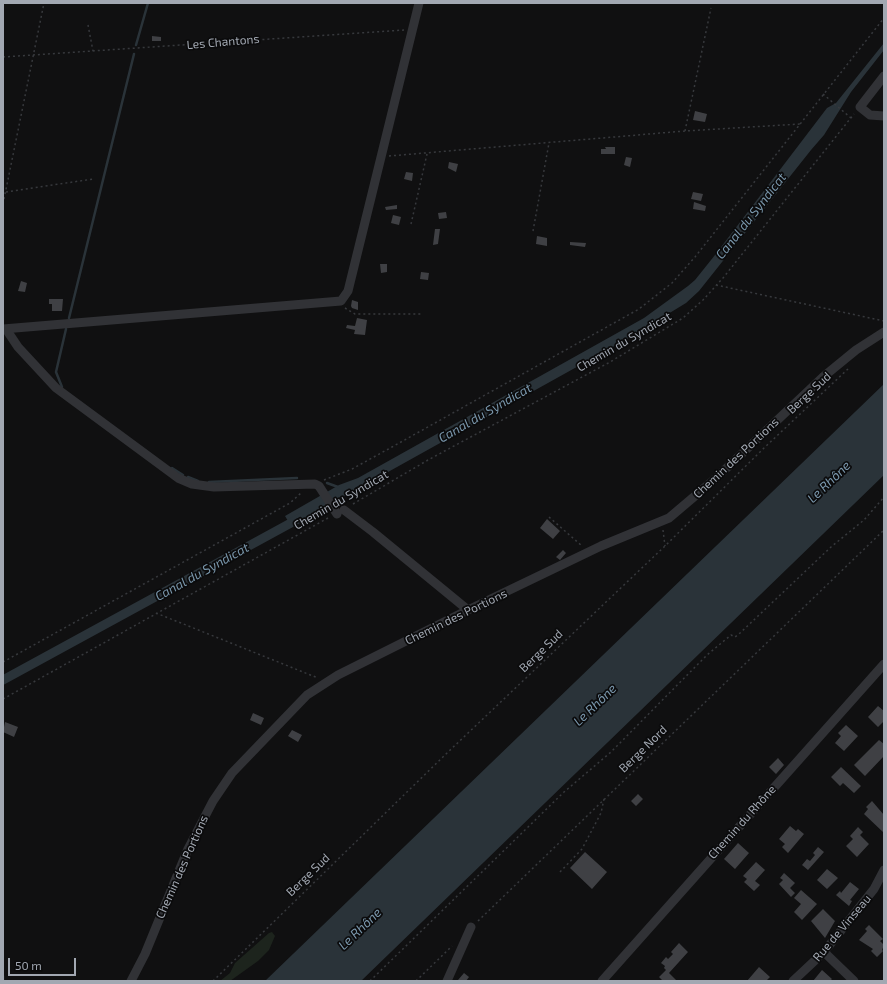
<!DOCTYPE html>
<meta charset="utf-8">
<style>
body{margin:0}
#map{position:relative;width:887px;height:984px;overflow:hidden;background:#101011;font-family:"Exo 2",sans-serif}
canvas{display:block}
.frame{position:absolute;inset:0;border:4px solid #a2a8b2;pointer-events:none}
.scale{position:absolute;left:8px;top:958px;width:68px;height:18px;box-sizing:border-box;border:2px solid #a2a8b2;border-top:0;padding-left:5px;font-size:12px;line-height:14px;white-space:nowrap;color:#a2a8b2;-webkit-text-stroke:3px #0b0b0c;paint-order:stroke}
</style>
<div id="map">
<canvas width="887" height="984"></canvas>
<div class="frame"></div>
<div class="scale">50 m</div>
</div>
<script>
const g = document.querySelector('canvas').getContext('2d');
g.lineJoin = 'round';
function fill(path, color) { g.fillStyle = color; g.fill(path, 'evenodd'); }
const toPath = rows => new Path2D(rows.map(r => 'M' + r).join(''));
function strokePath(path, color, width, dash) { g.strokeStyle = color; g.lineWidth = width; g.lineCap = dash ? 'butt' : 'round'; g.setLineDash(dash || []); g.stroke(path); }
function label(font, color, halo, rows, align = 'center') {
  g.font = font + ' "Exo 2",sans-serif'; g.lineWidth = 3.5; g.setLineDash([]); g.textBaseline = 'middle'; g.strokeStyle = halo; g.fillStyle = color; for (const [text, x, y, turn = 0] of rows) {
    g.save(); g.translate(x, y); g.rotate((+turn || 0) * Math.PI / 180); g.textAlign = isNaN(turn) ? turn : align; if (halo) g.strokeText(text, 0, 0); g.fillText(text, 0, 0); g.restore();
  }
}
const green = toPath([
 [272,932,275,936,269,950,258,961,230,981,220,981,230,973,235,963,269,933]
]);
const water = toPath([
 [884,43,884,50,851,92,824,135,811,150,699,291,686,303,627,339,291,526,285,516,339,485,358,478,644,318,688,286,695,280,715,255,827,108,836,103],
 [884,384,884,475,361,981,265,981]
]);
const stream = toPath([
 [136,45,148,3],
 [69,318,134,54],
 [62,387,56,372,66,329],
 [172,468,183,475],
 [188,477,198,481],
 [209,482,297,478],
 [327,483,338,487],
 [3,976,3,981]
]);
const canal = toPath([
 [3,680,300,518]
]);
const building = toPath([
 [152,36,161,37,161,41,152,41],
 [695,111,707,114,705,122,693,120],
 [605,147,615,147,615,154,601,154,601,149,606,149],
 [626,157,632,158,630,167,624,165],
 [449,162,458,164,456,172,448,168],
 [406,172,413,173,412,181,404,179],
 [693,192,703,194,701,201,691,199],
 [694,202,706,206,705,211,693,209],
 [397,205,397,209,386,210,385,207],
 [446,212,447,218,439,219,438,213],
 [393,215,401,217,399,225,391,223],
 [435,229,440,229,438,244,433,245],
 [537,236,547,238,547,246,536,244],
 [570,242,586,243,585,247,570,245],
 [380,264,387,264,387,272,381,273],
 [421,272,429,273,428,280,420,279],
 [21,281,27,283,25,292,18,291],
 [49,299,63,299,62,311,52,311,52,304,49,304],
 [352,300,358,302,358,310,352,308,351,306],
 [357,318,367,320,365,335,354,334,355,330,346,328,347,325,355,326],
 [547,519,560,531,553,539,540,528],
 [563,550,566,553,560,560,556,557],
 [878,706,884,711,884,721,878,727,868,717],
 [253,713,264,718,261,725,250,720],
 [5,722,18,727,14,737,3,732],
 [846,725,858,736,844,751,835,743,841,736,838,733],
 [292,730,302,735,298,742,288,736],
 [879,740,884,744,884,756,865,776,854,765],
 [778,758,784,765,776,774,769,767],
 [841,767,861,786,854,793,843,783,840,786,831,777],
 [638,794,643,799,636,806,631,801],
 [872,801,884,815,884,833,864,814,868,809,866,807],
 [790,826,796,831,798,829,804,834,788,853,782,847,785,844,779,839],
 [858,827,863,832,860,835,869,844,857,857,846,846,853,839,850,836],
 [738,843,749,853,735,869,724,859],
 [818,847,824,852,808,870,802,865,807,859,810,861,815,855,813,853],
 [585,852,607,872,592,889,570,868],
 [756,862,765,870,755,881,760,885,754,891,744,882,747,879,743,876],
 [827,869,838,878,827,889,817,880],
 [784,873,795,883,790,888,795,893,791,897,779,884,783,880,780,878],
 [850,882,859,889,850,900,852,901,849,906,836,895,840,891,841,893],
 [801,890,817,904,802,920,794,912,801,904,794,898],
 [823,909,835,921,825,938,811,921],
 [869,925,883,939,880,941,884,945,882,950,883,951,877,957,871,951,873,949,859,940,867,931,865,929],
 [679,943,688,952,669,973,677,981,663,981,659,977,666,970,664,968,665,966,661,963,666,957,668,959,673,954,671,952],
 [759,967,770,977,766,981,747,981],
 [822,970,832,979,830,981,813,981],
 [464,973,469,977,466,981,460,981,458,980]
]);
const path = toPath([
 [88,25,93,51],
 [3,57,404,30],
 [823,94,851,118],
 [685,131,711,8],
 [389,156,685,131,800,124],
 [6,192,93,179],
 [3,204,44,3],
 [411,224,427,154],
 [533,231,549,143],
 [716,285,884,321],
 [345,308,355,314,422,314],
 [324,480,352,469,392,447,639,309,672,283,695,257,884,18],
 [353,504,428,460,610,362,683,318,703,300,723,278,854,114],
 [549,517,582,546],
 [663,530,665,546],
 [156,613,318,678],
 [3,662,290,503,301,493],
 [3,699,328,518],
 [560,872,582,849,601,813,604,799],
 [478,921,884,530],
 [213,981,447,753,665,546,764,448,849,368],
 [370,981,564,792,611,752,707,655,731,635,735,637,739,634,831,547,864,520,884,497],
 [416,981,452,946]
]);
const street = toPath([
 [884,76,860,107,870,115,884,116],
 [3,329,341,301,348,291,419,3],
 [6,329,18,347,56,388,178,478,192,484,214,487,315,484,319,486,337,514],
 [344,510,373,532,468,610],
 [824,952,854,981],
 [131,981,145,954,188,849,213,801,232,773,307,695,338,675,468,610,601,546,669,518,715,479,823,377,856,350,884,332],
 [447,981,471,927],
 [602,981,884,664],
 [793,981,824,952,874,889,884,870]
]);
const streetNames = [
 ["Les Chantons",223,42,-5],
 ["Chemin du Syndicat",624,342,-30],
 ["Berge Sud",809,393,-43],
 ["Chemin des Portions",736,458,-43],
 ["Chemin du Syndicat",341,500,-30],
 ["Chemin des Portions",456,617,-26],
 ["Berge Sud",541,651,-44],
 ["Berge Nord",643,749,-44],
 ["Chemin du Rhône",742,822,-48],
 ["Chemin des Portions",182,867,-66],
 ["Berge Sud",308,875,-44],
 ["Rue de Vinseau",842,928,-50]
];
const waterNames = [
 ["Canal du Syndicat",751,216,-52],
 ["Canal du Syndicat",485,413,-30],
 ["Le Rhône",829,482,-44],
 ["Canal du Syndicat",202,572,-29],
 ["Le Rhône",595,705,-44],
 ["Le Rhône",360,929,-44]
];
fill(green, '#1d241d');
fill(water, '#2a3339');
strokePath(stream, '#2a3339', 2.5);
strokePath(canal, '#2a3339', 9);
fill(building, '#3f4044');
strokePath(path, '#37393d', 1.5, [2, 3]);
strokePath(street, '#313236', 9);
label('12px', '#a2a8b2', '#0b0b0c', streetNames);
label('italic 13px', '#7a97ac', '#0b0b0c', waterNames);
</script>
